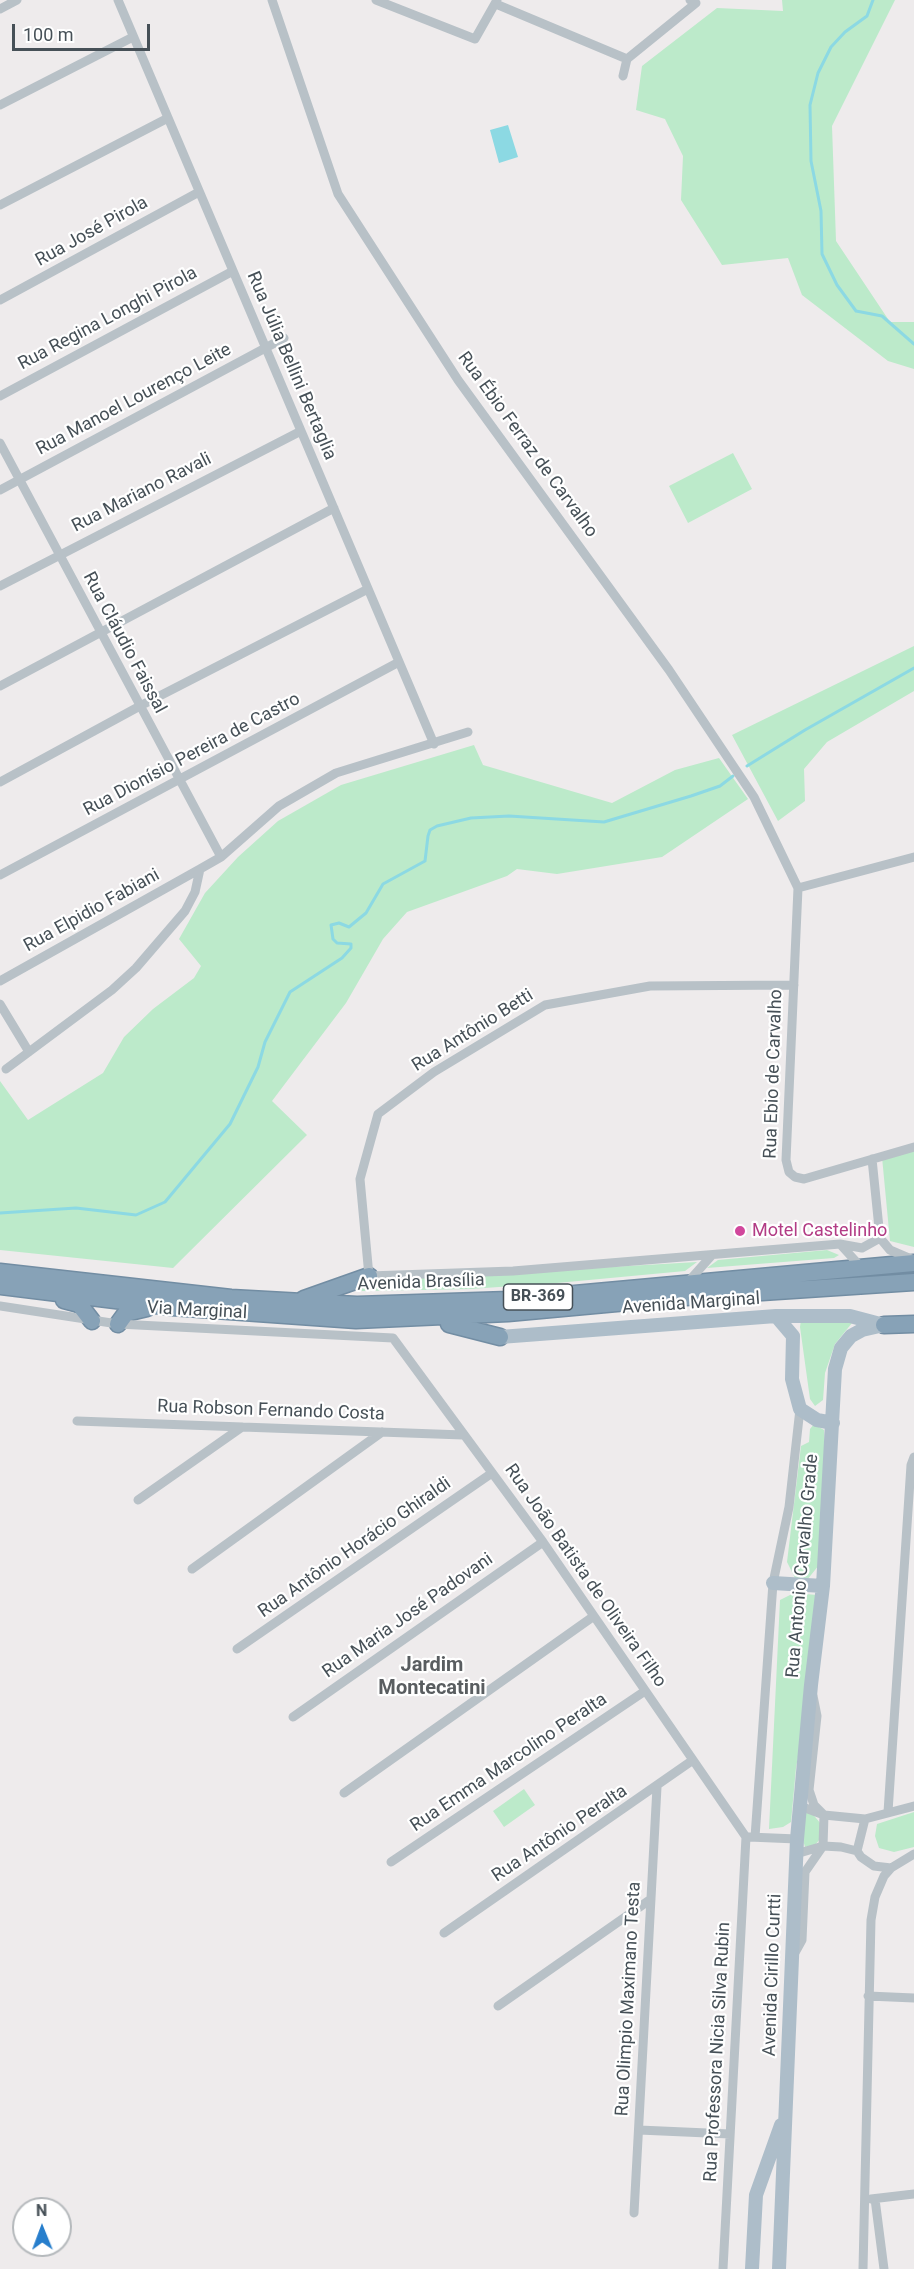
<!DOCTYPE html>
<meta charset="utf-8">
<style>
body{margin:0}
#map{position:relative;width:914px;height:2269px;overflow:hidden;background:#eeebec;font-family:Roboto,sans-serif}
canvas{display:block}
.north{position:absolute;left:12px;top:2197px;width:60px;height:60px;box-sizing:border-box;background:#fff;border:2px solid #b5b9bc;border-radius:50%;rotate:359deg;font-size:16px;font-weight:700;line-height:24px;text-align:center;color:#465057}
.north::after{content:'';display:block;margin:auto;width:21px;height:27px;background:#277ecc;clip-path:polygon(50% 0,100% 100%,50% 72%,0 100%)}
.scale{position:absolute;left:12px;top:24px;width:138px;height:27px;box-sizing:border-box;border:3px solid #465057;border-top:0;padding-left:8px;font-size:18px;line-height:21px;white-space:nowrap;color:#465057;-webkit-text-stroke:4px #fff;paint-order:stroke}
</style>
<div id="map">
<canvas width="914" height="2269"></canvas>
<div class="north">N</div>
<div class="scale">100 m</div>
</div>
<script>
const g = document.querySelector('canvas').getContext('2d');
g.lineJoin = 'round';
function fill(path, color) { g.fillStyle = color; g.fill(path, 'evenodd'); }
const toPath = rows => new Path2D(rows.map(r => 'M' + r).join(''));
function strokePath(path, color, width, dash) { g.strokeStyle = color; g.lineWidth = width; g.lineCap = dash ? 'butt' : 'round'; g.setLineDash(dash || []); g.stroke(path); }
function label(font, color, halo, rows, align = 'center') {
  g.font = font + ' Roboto,sans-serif'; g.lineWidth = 4.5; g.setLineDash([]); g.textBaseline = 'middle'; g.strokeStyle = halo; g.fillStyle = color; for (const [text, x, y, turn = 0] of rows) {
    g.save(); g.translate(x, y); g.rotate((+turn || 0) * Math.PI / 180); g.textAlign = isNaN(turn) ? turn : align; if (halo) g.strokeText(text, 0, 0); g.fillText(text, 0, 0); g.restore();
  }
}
const green = toPath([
 [782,0,895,0,832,126,836,241,890,322,914,322,914,369,888,361,802,295,788,258,722,265,681,200,683,156,665,119,636,110,642,66,717,8,783,11],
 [733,453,752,489,688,523,669,486],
 [914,646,914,691,827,742,804,769,805,801,778,821,732,735],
 [474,745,483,765,612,803,675,770,719,758,748,799,662,857,557,874,517,869,507,876,407,912,383,939,346,1003,272,1101,307,1135,173,1268,0,1250,0,1081,28,1120,103,1073,124,1037,153,1009,194,978,201,966,179,939,205,893,238,857,278,821,341,785],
 [914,1148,914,1247,890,1241,882,1157],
 [827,1250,839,1255,834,1258,707,1268,718,1260],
 [697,1262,685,1271,557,1283,470,1289,362,1291,355,1288,387,1280],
 [801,1320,852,1323,835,1344,825,1373,823,1400,815,1406,810,1399,800,1327],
 [814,1424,824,1430,826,1474,819,1565,807,1580,795,1578,787,1562,801,1446,809,1442,810,1429],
 [794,1593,817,1595,811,1685,796,1768,791,1822,783,1827,769,1829,780,1600],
 [524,1789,535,1805,504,1827,493,1811],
 [811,1812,821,1824,820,1839,815,1845,805,1847,803,1840,805,1813],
 [914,1812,914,1847,894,1852,879,1848,875,1836,877,1824]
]);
const water = toPath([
 [508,125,518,157,499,163,490,130]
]);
const stream = toPath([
 [873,0,867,16,845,32,831,47,818,73,810,105,811,161,821,211,822,254,837,285,856,311,882,316,914,344],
 [747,766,805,730,914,668],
 [0,1213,76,1208,136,1215,165,1202,230,1124,258,1067,265,1042,290,992,342,958,351,948,351,944,337,943,333,939,331,925,339,923,349,927,366,913,383,884,425,861,428,836,430,830,437,826,471,818,509,816,604,822,691,796,720,786,733,776]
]);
const street = toPath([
 [118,0,434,744],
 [272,0,338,194,458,380,669,670,754,797,798,888,786,1160,789,1172,795,1177,804,1179,914,1147],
 [376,0,475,39,497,0],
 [496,4,627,59],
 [0,9,17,0],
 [623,76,627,59,696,3,690,0],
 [0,105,133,37],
 [0,205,168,118],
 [0,300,199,192],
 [0,396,233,271],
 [0,443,221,857],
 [0,490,284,338],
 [0,586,301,431],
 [0,686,334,508],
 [0,782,140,706,366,590],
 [0,875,399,662],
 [798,888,914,857],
 [0,981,200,869],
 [794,985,650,986,545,1005,434,1072,378,1114,360,1179,369,1276,513,1271,840,1244,862,1248,880,1238],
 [0,1004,29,1052],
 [6,1069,112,990,136,968,185,911,195,892,200,869,221,857,279,806,336,773,468,732],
 [872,1159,880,1238,890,1250,914,1260],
 [840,1244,860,1266],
 [688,1282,712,1255],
 [0,1306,118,1324,393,1338,543,1542,746,1837],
 [77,1421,463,1435],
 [138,1500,242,1427],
 [192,1569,382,1432],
 [237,1649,492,1473],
 [293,1717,543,1542],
 [344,1793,594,1616],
 [800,1806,824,1815,865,1819,914,1806],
 [888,1812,911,1465,914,1457],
 [749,1837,797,1839],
 [755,1837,773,1583,789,1507,800,1409],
 [857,1851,865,1819],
 [796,1854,823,1846,841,1847,857,1851,861,1857,874,1866,891,1868],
 [391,1862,645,1691],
 [444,1933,693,1760],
 [792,1958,802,1940,805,1872,823,1846,824,1815,814,1805,809,1790,817,1716,813,1696],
 [868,1996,914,1998],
 [498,2006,651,1899],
 [639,2130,730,2134],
 [871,2199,914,2194],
 [875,2199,884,2269],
 [634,2213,657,1787],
 [723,2269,746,1837],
 [863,2269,871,1920,875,1897,884,1876,891,1868,914,1854]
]);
const primary = toPath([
 [776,1316,793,1336,792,1379,800,1409,817,1420,833,1423],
 [500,1337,776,1316,850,1316,884,1325],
 [773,1583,823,1586],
 [752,2269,756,2195,781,2125],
 [779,2269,797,1839,811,1685,823,1586,835,1369,841,1348,851,1336,862,1330,884,1325]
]);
const highway = toPath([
 [0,1272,231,1298,357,1305,509,1300,914,1263],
 [0,1286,172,1307,356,1320,508,1313,671,1298,914,1282],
 [304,1299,369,1276],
 [64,1300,79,1304,92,1321],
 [118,1324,126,1313,147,1308],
 [449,1324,500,1337],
 [884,1325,914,1324]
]);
const markers = [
 [740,1231,6,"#d1479c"]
];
const shields = [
 [538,1297,69]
];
const shieldNames = [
 ["BR-369",538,1297]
];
const streetNames = [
 ["Rua José Pirola",92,232,-29],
 ["Rua Regina Longhi Pirola",108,319,-28],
 ["Rua Júlia Bellini Bertaglia",291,366,67],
 ["Rua Manoel Lourenço Leite",134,400,-28],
 ["Rua Ébio Ferraz de Carvalho",527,445,54],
 ["Rua Mariano Ravali",142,493,-27],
 ["Rua Cláudio Faissal",124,643,62],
 ["Rua Dionísio Pereira de Castro",192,755,-28],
 ["Rua Elpidio Fabiani",92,911,-29],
 ["Rua Antônio Betti",473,1031,-32],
 ["Rua Ebio de Carvalho",774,1074,-88],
 ["Avenida Brasília",421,1283,-2],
 ["Avenida Marginal",691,1304,-4],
 ["Via Marginal",197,1311,3],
 ["Rua Robson Fernando Costa",271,1411,2],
 ["Rua Antônio Horácio Ghiraldi",355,1548,-35],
 ["Rua Antonio Carvalho Grade",803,1566,-85],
 ["Rua João Batista de Oliveira Filho",585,1576,55],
 ["Rua Maria José Padovani",408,1616,-35],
 ["Rua Emma Marcolino Peralta",509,1763,-34],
 ["Rua Antônio Peralta",560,1834,-34],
 ["Avenida Cirillo Curtti",773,1975,-88],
 ["Rua Olimpio Maximano Testa",629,1999,-87],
 ["Rua Professora Nicia Silva Rubin",718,2052,-87]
];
const hotelNames = [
 ["Motel Castelinho",752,1231]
];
const neighbourhoodNames = [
 ["Jardim",432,1666],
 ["Montecatini",432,1689]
];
fill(green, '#bceaca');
fill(water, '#8cd9e3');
strokePath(stream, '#8cd9e3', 3);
strokePath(highway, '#728da3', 19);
strokePath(street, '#b8c1c7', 9);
strokePath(primary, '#adbdc9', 14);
strokePath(highway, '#87a2b7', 16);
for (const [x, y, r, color] of markers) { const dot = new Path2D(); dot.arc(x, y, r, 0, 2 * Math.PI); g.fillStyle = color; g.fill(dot); strokePath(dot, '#fff', 2); }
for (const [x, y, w] of shields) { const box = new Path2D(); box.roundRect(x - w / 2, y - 13, w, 26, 4.5); g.fillStyle = '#fff'; g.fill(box); strokePath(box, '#465057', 1.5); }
label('bold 16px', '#465057', null, shieldNames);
label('18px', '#465057', '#fff', streetNames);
label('18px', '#b23c85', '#fff', hotelNames, 'left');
label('bold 20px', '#595d60', '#fff', neighbourhoodNames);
</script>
